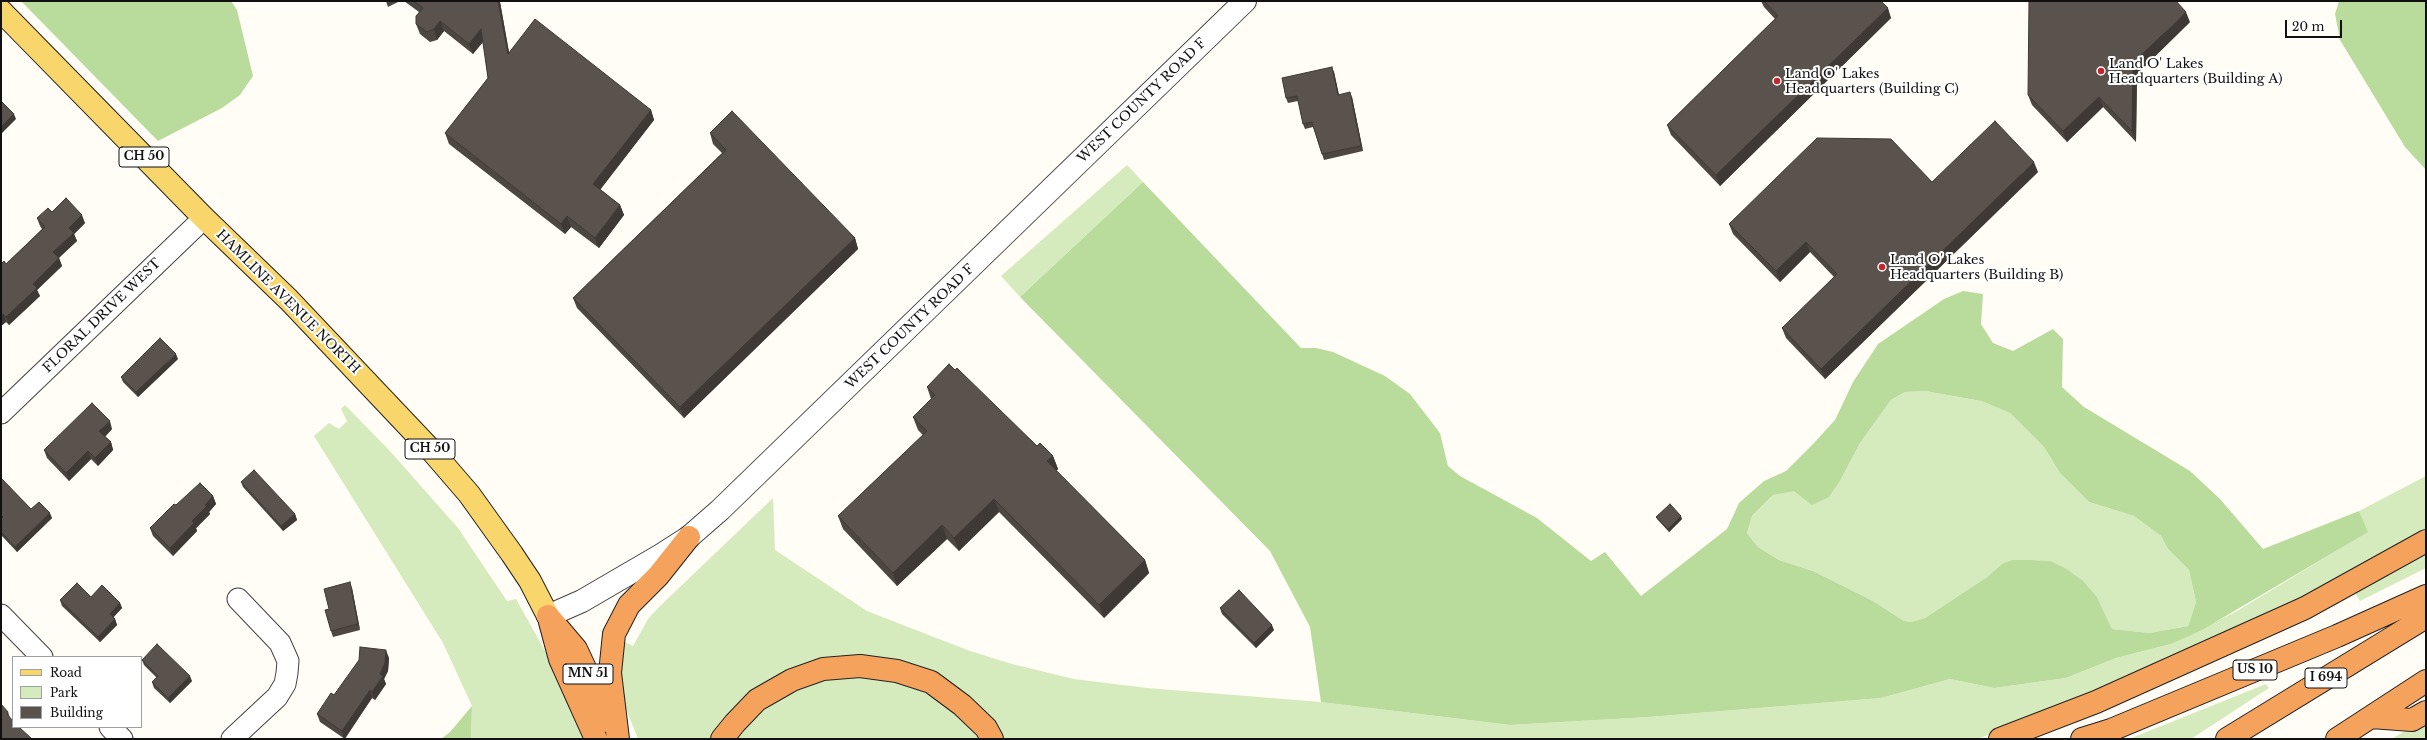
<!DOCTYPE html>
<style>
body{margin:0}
#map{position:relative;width:2427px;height:740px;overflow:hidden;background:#fffdf5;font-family:"Libre Baskerville",serif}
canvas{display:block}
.frame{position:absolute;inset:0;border:2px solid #111;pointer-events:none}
.legend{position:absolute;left:12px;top:656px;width:130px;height:72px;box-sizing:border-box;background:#fff;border:1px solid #a0a0a0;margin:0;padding:5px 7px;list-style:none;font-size:12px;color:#111}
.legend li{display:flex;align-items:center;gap:8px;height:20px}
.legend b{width:20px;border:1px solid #a0a0a0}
.scale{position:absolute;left:2285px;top:20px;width:57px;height:18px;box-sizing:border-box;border:2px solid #111;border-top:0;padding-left:5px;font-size:12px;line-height:14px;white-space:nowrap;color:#111;-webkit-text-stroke:3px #fff;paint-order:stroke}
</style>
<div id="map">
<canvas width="2427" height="740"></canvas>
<div class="frame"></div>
<ul class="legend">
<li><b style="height:5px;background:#f9d66b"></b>Road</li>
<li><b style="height:11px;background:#d5ebbd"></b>Park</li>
<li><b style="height:11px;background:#5a524d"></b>Building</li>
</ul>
<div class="scale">20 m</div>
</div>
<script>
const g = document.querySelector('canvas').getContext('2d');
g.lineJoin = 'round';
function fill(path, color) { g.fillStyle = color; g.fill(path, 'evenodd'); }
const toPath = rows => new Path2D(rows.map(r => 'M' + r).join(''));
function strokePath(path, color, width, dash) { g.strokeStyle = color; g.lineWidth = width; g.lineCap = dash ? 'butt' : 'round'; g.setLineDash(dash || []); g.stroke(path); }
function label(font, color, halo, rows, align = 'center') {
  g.font = font + ' "Libre Baskerville",serif'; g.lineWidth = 4; g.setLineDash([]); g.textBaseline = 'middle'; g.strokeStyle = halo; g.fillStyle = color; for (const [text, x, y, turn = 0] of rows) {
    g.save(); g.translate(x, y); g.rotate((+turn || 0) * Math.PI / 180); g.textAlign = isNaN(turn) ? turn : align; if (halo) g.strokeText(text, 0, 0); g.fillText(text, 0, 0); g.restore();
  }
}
const green = toPath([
 [1127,165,1143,182,1020,297,1001,276],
 [1925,391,1981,401,2010,413,2044,447,2060,473,2089,502,2134,516,2161,536,2168,549,2189,570,2196,602,2188,626,2150,633,2112,629,2097,597,2050,561,2032,560,2012,560,2003,563,1987,577,1925,618,1911,622,1904,621,1873,601,1813,571,1779,560,1758,547,1747,533,1752,516,1773,495,1841,479,1860,443,1891,400,1905,392],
 [345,405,390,451,458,528,507,601,516,599,544,649,585,739,471,739,472,706,443,643,314,436,329,423,339,429,347,421,341,409],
 [2426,476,2426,533,2292,605,2017,725,1977,739,1002,739,879,657,743,699,728,714,710,739,638,739,620,694,620,645,625,642,633,646,648,619,659,607,773,498,775,550,867,611,970,651,1012,664,1074,679,1147,688,1321,702,1510,725,1649,717,1881,698,1950,679,1994,688,2066,678,2116,658,2171,644,2237,611,2367,532,2359,511],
 [2426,555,2426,568,2360,601,2355,593],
 [850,676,878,678,904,683,939,700,958,715,979,739,733,739,753,718,785,695,827,680],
 [2266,684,2269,688,2191,739,2129,739],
 [2426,720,2426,739,2392,739,2403,732]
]);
const forest = toPath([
 [21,1,231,1,237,10,253,76,240,95,222,108,158,141],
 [2339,1,2426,1,2426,170,2405,147,2340,40,2335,14],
 [1143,182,1301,348,1316,348,1333,352,1385,376,1410,394,1440,433,1448,466,1460,476,1537,518,1591,561,1605,552,1641,596,1727,529,1739,503,1764,481,1786,471,1813,444,1835,420,1853,382,1878,344,1944,299,1963,291,1983,294,1981,324,1993,343,2013,351,2053,329,2063,339,2062,387,2084,407,2190,471,2220,499,2263,549,2359,511,2368,532,2202,630,2171,644,2116,658,2066,678,1994,688,1950,679,1881,698,1649,717,1510,725,1321,702,1310,627,1270,551,1020,297],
 [1925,391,1981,401,2010,413,2044,447,2060,473,2089,502,2134,516,2161,536,2168,549,2189,570,2196,602,2188,626,2150,633,2112,629,2097,597,2083,581,2065,568,2050,561,2032,560,2012,560,2003,563,1987,577,1925,618,1911,622,1904,621,1873,601,1813,571,1779,560,1758,547,1747,533,1752,516,1773,495,1794,491,1812,505,1829,497,1841,479,1860,443,1891,400,1905,392],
 [472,706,471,739,441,739,450,732]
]);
const minor = toPath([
 [1,413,204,218],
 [1,615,42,657],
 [110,727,122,739],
 [232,739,277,697,285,684,287,673,288,661,280,643,238,599]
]);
const tertiary = toPath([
 [548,616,582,601,661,555,689,537,720,510,1245,1]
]);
const primary = toPath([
 [1,11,204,218,289,300,431,450,469,494,512,554,530,581,548,616]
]);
const motorway = toPath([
 [548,616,576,649,610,722],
 [550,622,560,659,596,739],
 [2371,717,2412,720,2426,712],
 [618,739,610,673,614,634,629,605,658,576,689,537],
 [722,739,735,723,757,700,792,680,823,669,860,666,897,671,931,682,962,705,986,728,992,739],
 [2000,739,2096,702,2305,608,2426,541],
 [2082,739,2111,730,2337,636,2426,596],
 [2227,739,2426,617],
 [2337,739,2426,681]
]);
const wall = toPath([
 [386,1,400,1,388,7],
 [404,1,501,1,500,2,509,52,651,110,654,120,600,189,620,205,624,215,599,248,571,227,565,234,449,144,445,133,488,78,483,42,473,54,444,31,437,40,430,42,420,34,416,24,419,12],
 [1761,1,1881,1,1891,18,1720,186,1671,135,1667,125,1775,19,1764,7],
 [2190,22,2137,74,2136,142,2103,107,2067,142,2032,105,2028,95],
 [1334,72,1339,95,1352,97,1363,151,1324,160,1313,127,1305,129,1303,124,1298,101,1288,103,1286,98],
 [710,133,855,238,858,249,684,418,577,308,573,298,722,153,713,144],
 [2038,172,1825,379,1786,338,1782,328,1834,277,1810,252,1780,282,1733,234,1729,224,1932,182],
 [52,212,85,223,74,234,77,241,59,258,62,266,37,290,40,296,9,325,6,322,1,326,1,264,6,264,42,229,40,226,37,218],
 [178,359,138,397,123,382,121,377],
 [955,370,1037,446,1053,456,1058,469,1056,471,1145,560,1149,573,1104,618,999,512,959,551,947,539,897,586,843,529,838,516,923,435,918,430,913,417,931,399,927,387],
 [112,429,105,437,111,442,113,450,98,466,91,459,69,481,47,458,44,450],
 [1,479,31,509,52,518,17,552,1,535],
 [241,482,295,514,297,520,283,531,243,487],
 [213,496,216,504,209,512,210,514,196,528,197,531,173,556,153,536,150,528,176,505],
 [1656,517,1682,519,1669,532,1657,519],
 [352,588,360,630,333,637,331,631,329,609],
 [91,597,120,603,122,608,113,617,115,619,117,625,100,642,62,606,60,600],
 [1220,608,1274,630,1256,648,1222,614],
 [389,658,388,671,384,679,386,684,375,700,372,698,345,739,320,722,317,714,334,695],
 [142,660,192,681,170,703,154,688,152,682,157,678,144,665]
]);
const shadedWall = toPath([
 [498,1,501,1,500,2,511,64,508,54],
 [1888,8,1891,18,1720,186,1716,175],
 [2186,12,2190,22,2137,74,2136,142,2132,131,2133,63],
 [440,21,444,31,437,40,434,29],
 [481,29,485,39,473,54,469,44],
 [1332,67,1334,72,1340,100,1338,95],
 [1350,92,1352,97,1363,151,1361,146],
 [2099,97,2103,107,2067,142,2063,131],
 [651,110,654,120,597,194,593,184],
 [14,114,16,119,1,134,1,127],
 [2034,162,2038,172,1825,379,1821,369],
 [620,205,624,215,599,248,595,238],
 [82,215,85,223,74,234,77,241,56,260,53,252,69,228],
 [567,216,571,227,565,234,561,224],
 [855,238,858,249,684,418,680,407],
 [1806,242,1810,252,1780,282,1776,271],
 [59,258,62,266,37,290,40,296,9,325,6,317,33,284],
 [3,314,6,322,1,326,1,315],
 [176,354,178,359,138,397,136,392],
 [110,421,112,429,102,439,99,431],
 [111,442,113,450,98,466,95,458],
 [88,451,91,459,69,481,66,473],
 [1053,456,1058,469,1052,475,1047,461],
 [213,496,216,504,209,512,210,514,196,528,197,531,173,556,170,548,205,505],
 [994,499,999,512,959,551,954,538],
 [50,513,52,518,17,552,15,547],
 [295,514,297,520,283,531,281,526],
 [1681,516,1682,519,1669,532,1668,529],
 [942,525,947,539,897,586,893,573],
 [1145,560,1149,573,1104,618,1099,605],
 [350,582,352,588,360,630,358,624],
 [120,603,122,608,112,619,110,614],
 [115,619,117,625,100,642,98,637],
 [1272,625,1274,630,1256,648,1254,643],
 [386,650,389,658,388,671,384,679,386,684,375,700,372,692,380,674],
 [190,676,192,681,170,703,168,698],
 [370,690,372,698,344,739,342,731],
 [8,712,10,718,7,714]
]);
const building = toPath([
 [414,1,498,1,508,54,535,19,651,110,593,184,620,205,595,238,567,216,561,224,445,133,488,78,481,29,469,44,440,21,434,29,427,32,416,24,416,16,423,8,414,1],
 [1764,1,1881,1,1888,8,1716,175,1667,125,1778,16,1764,1],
 [2029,1,2176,1,2186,12,2133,63,2132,131,2099,97,2063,131,2028,95,2029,1],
 [1332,67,1338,95,1350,92,1361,146,1322,154,1312,122,1303,124,1297,96,1286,98,1282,78,1332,67],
 [1,101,14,114,1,127,1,101],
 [732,111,855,238,680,407,573,298,726,150,710,133,732,111],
 [1995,121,2034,162,1821,369,1782,328,1837,274,1806,242,1776,271,1729,224,1817,138,1891,139,1932,182,1995,121],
 [66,198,82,215,69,228,74,233,53,252,59,258,33,284,37,288,6,317,3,314,1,315,1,264,4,261,6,264,45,227,37,218,48,208,52,212,66,198],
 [160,338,176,354,136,392,121,377,160,338],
 [949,364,955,370,957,368,1037,446,1040,443,1053,456,1047,461,1145,560,1099,605,994,499,954,538,942,525,893,573,838,516,927,431,913,417,935,395,927,387,949,364],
 [92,403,110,421,99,431,111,442,95,458,88,451,66,473,44,450,92,403],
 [254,470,295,514,281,526,241,482,254,470],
 [1,479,2,479,31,509,39,502,50,513,15,547,1,532,1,519,3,517,1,515,1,479],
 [200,483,213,496,205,505,207,506,192,521,194,523,170,548,150,528,174,504,176,505,200,483],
 [1670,504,1681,516,1668,529,1656,517,1670,504],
 [350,582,358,624,331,631,325,610,329,609,324,589,350,582],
 [77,583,91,597,102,585,120,603,110,614,115,619,98,637,60,600,77,583],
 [1239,590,1272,625,1254,643,1220,608,1239,590],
 [157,644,190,676,168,698,152,682,158,676,142,660,157,644],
 [360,647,386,650,385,663,380,674,383,676,372,692,370,690,342,731,317,714,331,693,334,695,359,660,360,647],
 [1,704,8,712,7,714,13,721,13,727,19,727,32,739,1,739,1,704]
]);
const markers = [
 [2101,71,4,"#c4262e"],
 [1777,81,4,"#c4262e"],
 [1882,267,4,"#c4262e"]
];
const shields = [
 [144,157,50],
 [430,449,50],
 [2255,670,44],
 [588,674,50],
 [2326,678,42]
];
const shieldNames = [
 ["CH 50",144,157],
 ["CH 50",430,449],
 ["US 10",2255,670],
 ["MN 51",588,674],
 ["I 694",2326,678]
];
const poiNames = [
 ["Land O' Lakes",2109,64],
 ["Headquarters (Building A)",2109,79],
 ["Land O' Lakes",1785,74],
 ["Headquarters (Building C)",1785,89],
 ["Land O' Lakes",1890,260],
 ["Headquarters (Building B)",1890,275]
];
const streetNames = [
 ["WEST COUNTY ROAD F",1142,101,-44],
 ["HAMLINE AVENUE NORTH",288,302,45],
 ["FLORAL DRIVE WEST",102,316,-44],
 ["WEST COUNTY ROAD F",910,327,-44]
];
fill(green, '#d5ebbd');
fill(forest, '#b9dc9c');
strokePath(minor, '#444', 23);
strokePath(tertiary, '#444', 24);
strokePath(primary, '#222', 24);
strokePath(motorway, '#222', 24);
strokePath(minor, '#fff', 21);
strokePath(tertiary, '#fff', 22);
strokePath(primary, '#f9d66b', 22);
strokePath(motorway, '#f5a25d', 22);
fill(wall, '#4d4742');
fill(shadedWall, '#3f3936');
fill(building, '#5a524d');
strokePath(building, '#3f3936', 1);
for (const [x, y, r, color] of markers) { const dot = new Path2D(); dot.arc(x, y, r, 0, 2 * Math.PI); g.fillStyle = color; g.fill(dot); strokePath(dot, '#fff', 1.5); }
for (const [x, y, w] of shields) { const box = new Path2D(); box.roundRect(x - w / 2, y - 10, w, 20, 3); g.fillStyle = '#fff'; g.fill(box); strokePath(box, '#111', 1); }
label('bold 12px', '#111', null, shieldNames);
label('13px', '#111', '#fff', poiNames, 'left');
label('13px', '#111', '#fff', streetNames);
</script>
